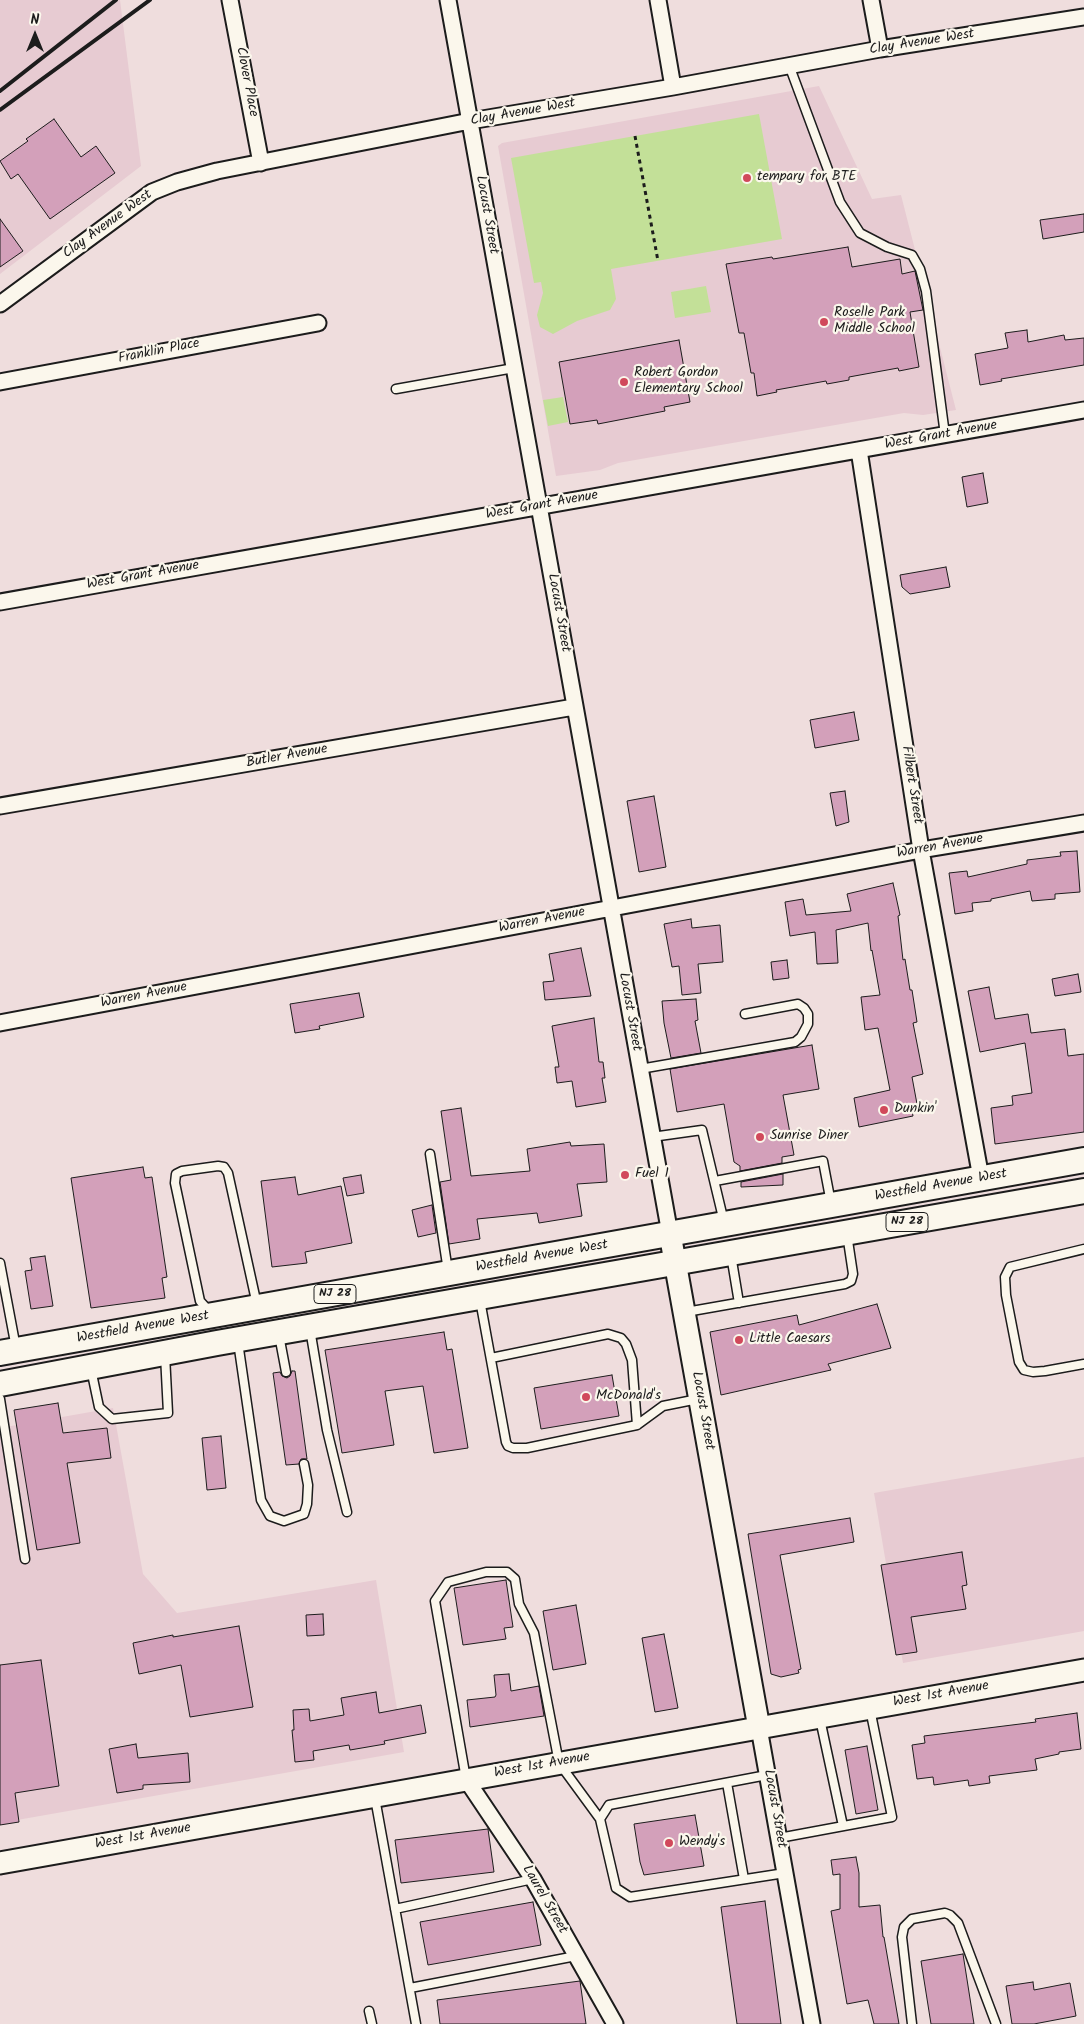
<!DOCTYPE html>
<style>
body{margin:0}
#map{position:relative;width:1084px;height:2024px;overflow:hidden;background:#efdddd;font-family:Kalam,sans-serif}
canvas{display:block}
.north{position:absolute;left:10px;top:10px;width:50px;height:50px;-webkit-text-stroke:4px #fbf7ec;paint-order:stroke;rotate:0deg;font-size:14px;font-weight:700;line-height:20px;text-align:center;color:#1c1c1c}
.north::after{content:'';display:block;margin:auto;width:18px;height:22px;background:#1c1c1c;clip-path:polygon(50% 0,100% 100%,50% 72%,0 100%)}
</style>
<div id="map">
<canvas width="1084" height="2024"></canvas>
<div class="north">N</div>
</div>
<script>
const g = document.querySelector('canvas').getContext('2d');
g.lineJoin = 'round';
function fill(path, color) { g.fillStyle = color; g.fill(path, 'evenodd'); }
const toPath = rows => new Path2D(rows.map(r => 'M' + r).join(''));
function strokePath(path, color, width, dash) { g.strokeStyle = color; g.lineWidth = width; g.lineCap = dash ? 'butt' : 'round'; g.setLineDash(dash || []); g.stroke(path); }
function label(font, color, halo, rows, align = 'center') {
  g.font = font + ' Kalam,sans-serif'; g.lineWidth = 4.5; g.setLineDash([]); g.textBaseline = 'middle'; g.strokeStyle = halo; g.fillStyle = color; for (const [text, x, y, turn = 0] of rows) {
    g.save(); g.translate(x, y); g.rotate((+turn || 0) * Math.PI / 180); g.textAlign = isNaN(turn) ? turn : align; if (halo) g.strokeText(text, 0, 0); g.fillText(text, 0, 0); g.restore();
  }
}
const built = toPath([
 [0,0,120,0,141,166,0,274],
 [819,86,872,199,901,195,956,410,923,415,904,413,618,463,600,470,556,476,498,146,502,143],
 [113,1408,143,1574,177,1613,376,1580,404,1752,0,1823,0,1428],
 [1084,1457,1084,1631,903,1663,874,1493]
]);
const green = toPath([
 [759,114,782,239,611,269,616,299,610,310,577,321,553,334,540,327,537,315,543,293,541,282,534,283,511,158],
 [706,286,711,312,675,318,671,292],
 [563,397,568,422,548,426,543,400]
]);
const building = toPath([
 [54,119,81,157,96,146,115,173,50,219,18,174,11,179,0,161,28,141,26,139,54,119],
 [1084,214,1084,232,1043,239,1040,220,1084,214],
 [0,219,23,251,0,267,0,219],
 [848,247,852,267,900,259,902,274,915,271,923,310,910,312,919,367,899,371,898,368,849,377,849,380,827,384,826,381,776,390,777,392,757,396,754,373,751,373,744,333,739,333,726,264,772,257,773,259,848,247],
 [1027,330,1028,342,1064,335,1065,340,1084,338,1084,365,1001,379,1002,381,980,385,975,354,1008,348,1005,333,1027,330],
 [679,340,690,402,664,407,665,411,598,424,597,420,570,424,559,362,679,340],
 [983,473,988,503,967,507,962,477,983,473],
 [946,567,950,587,910,594,902,587,900,575,946,567],
 [854,712,859,740,815,748,810,720,854,712],
 [845,791,849,822,836,826,830,793,845,791],
 [654,796,666,867,639,872,627,801,654,796],
 [1077,851,1080,892,1055,894,1055,899,1032,901,1030,891,991,899,991,901,972,903,973,911,955,914,949,873,967,871,968,877,1027,864,1027,860,1061,856,1060,852,1077,851],
 [893,883,900,915,898,916,903,960,905,959,910,990,912,990,917,1022,913,1023,923,1074,912,1077,917,1104,911,1105,913,1116,859,1127,854,1098,890,1090,878,1028,865,1030,861,997,880,995,872,950,871,951,868,923,836,930,838,963,817,964,815,932,790,936,785,902,803,899,806,915,851,911,847,894,893,883],
 [691,919,692,928,720,925,723,962,698,964,701,993,682,995,679,966,672,967,664,924,691,919],
 [581,948,591,996,545,1000,543,982,554,981,549,954,581,948],
 [787,960,789,978,773,980,771,962,787,960],
 [1078,974,1081,992,1055,996,1052,979,1078,974],
 [989,987,995,1019,1028,1014,1031,1033,1065,1029,1068,1056,1084,1054,1084,1132,995,1144,991,1108,1013,1105,1012,1096,1032,1093,1025,1043,980,1052,968,991,989,987],
 [359,993,364,1017,319,1026,320,1029,295,1033,290,1004,359,993],
 [696,999,698,1020,695,1021,701,1053,671,1058,664,1023,662,1001,696,999],
 [594,1018,599,1062,603,1062,605,1078,602,1078,606,1102,576,1107,572,1081,557,1083,555,1067,559,1067,552,1026,594,1018],
 [812,1045,819,1089,783,1095,794,1155,782,1157,782,1163,740,1171,740,1166,734,1162,724,1104,677,1112,670,1069,812,1045],
 [461,1108,471,1176,530,1171,527,1149,570,1142,571,1146,604,1144,607,1182,577,1184,582,1216,539,1223,537,1213,477,1219,480,1239,449,1244,440,1182,451,1180,441,1111,461,1108],
 [143,1167,145,1178,152,1177,167,1277,162,1278,165,1298,91,1308,71,1178,143,1167],
 [783,1174,783,1185,741,1187,741,1182,783,1174],
 [361,1175,364,1193,347,1196,343,1178,361,1175],
 [295,1177,298,1195,341,1186,352,1243,305,1252,307,1263,272,1267,261,1181,295,1177],
 [432,1205,436,1233,418,1237,412,1210,432,1205],
 [45,1256,53,1306,31,1309,25,1271,32,1270,30,1258,45,1256],
 [877,1304,891,1348,828,1364,831,1370,721,1395,710,1332,797,1315,799,1325,877,1304],
 [444,1332,447,1350,452,1349,468,1448,434,1453,423,1386,385,1391,394,1445,342,1453,325,1350,444,1332],
 [292,1371,295,1371,307,1459,301,1459,299,1464,286,1465,273,1373,280,1372,282,1376,287,1378,290,1376,292,1371],
 [612,1375,619,1416,541,1429,534,1388,612,1375],
 [58,1403,63,1433,107,1428,111,1458,67,1463,80,1543,37,1550,14,1410,58,1403],
 [221,1436,226,1488,207,1490,202,1438,221,1436],
 [850,1518,854,1542,780,1555,801,1669,798,1670,799,1673,781,1677,771,1674,748,1534,850,1518],
 [962,1552,967,1585,962,1586,966,1609,911,1617,917,1652,896,1655,881,1565,962,1552],
 [506,1580,513,1627,504,1628,506,1639,463,1645,454,1588,506,1580],
 [576,1605,586,1664,553,1670,543,1611,576,1605],
 [323,1614,324,1635,307,1636,306,1615,323,1614],
 [239,1626,253,1707,190,1717,181,1665,139,1674,133,1643,173,1635,173,1637,239,1626],
 [664,1634,678,1708,655,1712,642,1638,664,1634],
 [41,1660,59,1786,15,1793,19,1822,0,1825,0,1665,41,1660],
 [509,1674,511,1691,539,1686,544,1716,470,1727,467,1700,495,1697,496,1695,494,1675,509,1674],
 [376,1692,379,1713,421,1705,426,1733,384,1741,385,1744,350,1750,349,1745,313,1751,314,1760,295,1762,292,1730,294,1730,293,1710,309,1709,310,1721,344,1715,341,1698,376,1692],
 [1077,1713,1081,1749,1059,1752,1059,1754,1035,1759,1037,1770,989,1776,990,1783,969,1786,968,1780,934,1785,933,1777,917,1779,912,1745,925,1743,924,1736,1036,1722,1035,1719,1077,1713],
 [136,1744,138,1758,188,1753,190,1782,143,1785,143,1789,117,1793,109,1749,136,1744],
 [867,1746,878,1810,856,1814,845,1750,867,1746],
 [695,1815,704,1866,644,1875,640,1862,634,1824,695,1815],
 [488,1829,494,1872,401,1883,395,1840,488,1829],
 [856,1857,859,1873,859,1907,880,1905,883,1937,884,1937,899,2024,874,2024,868,2000,847,2004,831,1911,840,1909,840,1874,833,1875,831,1860,856,1857],
 [765,1901,781,2024,737,2024,721,1907,765,1901],
 [533,1902,541,1945,428,1965,420,1922,533,1902],
 [963,1954,974,2024,931,2024,921,1961,963,1954],
 [580,1981,586,2024,440,2024,437,2000,580,1981],
 [1033,1982,1034,1990,1070,1983,1076,2016,1034,2024,1012,2024,1006,1986,1033,1982]
]);
const path = toPath([
 [635,136,658,261]
]);
const lane = toPath([
 [789,65,840,202,860,233,887,247,912,255,920,269,926,291,945,435],
 [396,389,514,368],
 [640,1069,795,1042,801,1037,808,1024,808,1014,804,1008,798,1004,745,1014],
 [652,1137,702,1130,724,1222],
 [430,1154,448,1271],
 [715,1181,823,1161,831,1203],
 [1084,1249,1010,1267,1005,1277,1006,1295,1019,1362,1024,1370,1033,1372,1045,1371,1084,1364],
 [731,1255,739,1303],
 [0,1263,16,1348],
 [480,1300,506,1442,508,1446,513,1448,527,1448,637,1425,663,1406,698,1399],
 [210,1312,200,1301,175,1183,176,1174,182,1171,218,1166,224,1167,228,1173,257,1305],
 [686,1312,845,1284,851,1281,853,1274,847,1234],
 [310,1329,327,1430,347,1512],
 [279,1335,286,1372],
 [238,1342,261,1500,270,1516,284,1521,304,1514,307,1504,308,1485,304,1464],
 [491,1358,608,1334,621,1338,626,1344,632,1360,637,1425],
 [91,1369,99,1407,112,1419,168,1413,165,1355],
 [0,1399,25,1559],
 [820,1719,843,1826],
 [767,1775,609,1805,600,1819,616,1888,630,1897,785,1873],
 [466,1779,435,1601,448,1582,486,1572,507,1572,515,1579,519,1604,534,1633,559,1763,600,1819],
 [727,1783,744,1879],
 [375,1798,416,2024],
 [779,1838,892,1817,870,1709],
 [395,1909,533,1879],
 [410,1988,576,1956],
 [369,2011,372,2024],
 [912,2024,902,1937,904,1927,912,1919,945,1913,950,1915,958,1923,996,2024]
]);
const street = toPath([
 [230,0,261,163],
 [448,0,670,1234],
 [658,0,673,87],
 [871,0,880,49],
 [0,304,152,192,177,182,217,171,470,121,673,87,880,49,1084,17],
 [0,382,318,323],
 [859,450,921,850,981,1178],
 [0,602,1084,410],
 [0,806,574,707],
 [0,1023,921,850,1084,823],
 [759,1728,812,2024],
 [466,1779,533,1879,615,2024]
]);
const secondary = toPath([
 [670,1234,759,1728],
 [0,1863,1084,1670]
]);
const primary = toPath([
 [0,1353,1084,1160],
 [0,1384,217,1343,1084,1191]
]);
const rail = toPath([
 [0,91,116,0],
 [0,110,150,0]
]);
const markers = [
 [747,178,5,"#d1495b"],
 [824,322,5,"#d1495b"],
 [624,382,5,"#d1495b"],
 [884,1110,5,"#d1495b"],
 [760,1137,5,"#d1495b"],
 [625,1175,5,"#d1495b"],
 [739,1340,5,"#d1495b"],
 [586,1397,5,"#d1495b"],
 [669,1843,5,"#d1495b"]
];
const shields = [
 [907,1222,42],
 [335,1294,42]
];
const shieldNames = [
 ["NJ 28",907,1222],
 ["NJ 28",335,1294]
];
const streetNames = [
 ["Clay Avenue West",922,43,-9],
 ["Clover Place",246,82,79],
 ["Clay Avenue West",523,113,-10],
 ["Locust Street",486,215,80],
 ["Clay Avenue West",108,225,-36],
 ["Franklin Place",159,352,-11],
 ["West Grant Avenue",941,436,-10],
 ["West Grant Avenue",542,506,-10],
 ["West Grant Avenue",143,576,-10],
 ["Locust Street",558,613,80],
 ["Butler Avenue",287,757,-10],
 ["Filbert Street",911,785,81],
 ["Warren Avenue",940,847,-10],
 ["Warren Avenue",542,921,-11],
 ["Warren Avenue",144,996,-11],
 ["Locust Street",629,1012,80],
 ["Westfield Avenue West",941,1186,-10],
 ["Westfield Avenue West",542,1257,-10],
 ["Westfield Avenue West",143,1328,-10],
 ["Locust Street",702,1411,80],
 ["West 1st Avenue",941,1695,-10],
 ["West 1st Avenue",542,1766,-10],
 ["Locust Street",774,1809,80],
 ["West 1st Avenue",143,1837,-10],
 ["Laurel Street",544,1900,60]
];
const poiNames = [
 ["tempary for BTE",757,178],
 ["Roselle Park",834,314],
 ["Middle School",834,330],
 ["Robert Gordon",634,374],
 ["Elementary School",634,390],
 ["Dunkin'",894,1110],
 ["Sunrise Diner",770,1137],
 ["Fuel 1",635,1175],
 ["Little Caesars",749,1340],
 ["McDonald's",596,1397],
 ["Wendy's",679,1843]
];
fill(built, '#e7cbd2');
fill(green, '#c3e098');
fill(building, '#d3a0ba');
strokePath(building, '#1c1c1c', 1);
strokePath(lane, '#1c1c1c', 11);
strokePath(street, '#1c1c1c', 19);
strokePath(secondary, '#1c1c1c', 25);
strokePath(primary, '#1c1c1c', 28);
strokePath(path, '#1c1c1c', 3, [4, 4]);
strokePath(lane, '#fbf7ec', 8);
strokePath(street, '#fbf7ec', 15);
strokePath(secondary, '#fbf7ec', 21);
strokePath(primary, '#fbf7ec', 24);
strokePath(rail, '#1c1c1c', 4);
for (const [x, y, r, color] of markers) { const dot = new Path2D(); dot.arc(x, y, r, 0, 2 * Math.PI); g.fillStyle = color; g.fill(dot); strokePath(dot, '#fbf7ec', 2); }
for (const [x, y, w] of shields) { const box = new Path2D(); box.roundRect(x - w / 2, y - 9.5, w, 19, 4); g.fillStyle = '#fbf7ec'; g.fill(box); strokePath(box, '#1c1c1c', 1); }
label('bold 12px', '#1c1c1c', null, shieldNames);
label('14px', '#1c1c1c', '#fbf7ec', streetNames);
label('14px', '#1c1c1c', '#fbf7ec', poiNames, 'left');
</script>
